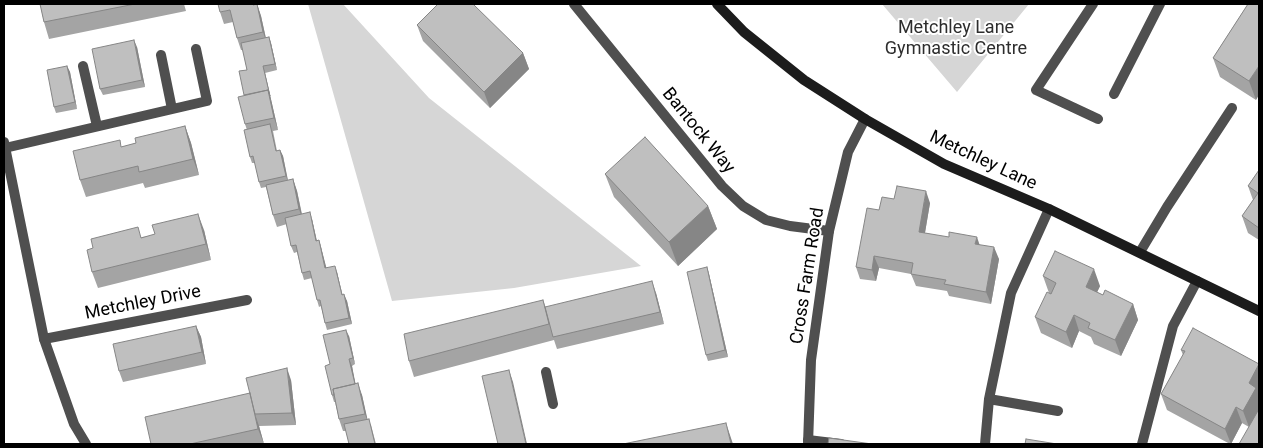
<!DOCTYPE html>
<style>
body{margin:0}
#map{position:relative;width:1263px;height:448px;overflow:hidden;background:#fff;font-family:Roboto,sans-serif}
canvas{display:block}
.frame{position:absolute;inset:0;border:5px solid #000;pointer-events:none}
</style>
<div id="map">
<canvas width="1263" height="448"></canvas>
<div class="frame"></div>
</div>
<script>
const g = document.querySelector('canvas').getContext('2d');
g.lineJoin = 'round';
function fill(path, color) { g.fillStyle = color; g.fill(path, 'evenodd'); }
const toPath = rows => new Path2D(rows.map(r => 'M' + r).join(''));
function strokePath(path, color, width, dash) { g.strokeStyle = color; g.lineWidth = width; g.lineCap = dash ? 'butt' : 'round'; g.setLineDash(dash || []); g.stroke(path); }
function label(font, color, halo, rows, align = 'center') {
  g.font = font + ' Roboto,sans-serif'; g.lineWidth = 4; g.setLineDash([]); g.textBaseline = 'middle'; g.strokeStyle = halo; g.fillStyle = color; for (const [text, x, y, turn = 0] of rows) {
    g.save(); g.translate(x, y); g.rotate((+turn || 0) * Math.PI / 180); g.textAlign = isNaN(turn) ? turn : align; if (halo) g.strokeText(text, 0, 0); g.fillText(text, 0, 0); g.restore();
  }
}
const green = toPath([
 [308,4,343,4,429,98,641,266,514,288,392,301],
 [882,4,1029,4,957,92]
]);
const service = toPath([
 [574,4,722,186,743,206,766,220,790,226,829,231],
 [1093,4,1036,90,1098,119],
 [161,55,172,109],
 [83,66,97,126],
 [1114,94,1160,4],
 [5,148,207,101,196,49],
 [1140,252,1167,207,1232,108],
 [44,339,247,300],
 [546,372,553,404],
 [808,440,841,444],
 [1142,444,1173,326,1197,281]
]);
const minor = toPath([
 [4,142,44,339,74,424,86,444],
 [989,399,1058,411],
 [808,444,811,360,829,231,848,152,865,119],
 [985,444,989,399,1011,293,1049,209]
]);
const secondary = toPath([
 [717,4,744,32,804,80,865,119,944,164,1049,209,1259,311]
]);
const wall = toPath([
 [40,4,184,4,186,11,49,39,44,22],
 [257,4,261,16,266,38,269,37,271,43,277,70,265,73,278,130,273,131,277,151,280,150,283,156,288,180,293,179,297,191,302,214,312,219,317,241,319,240,321,247,326,268,337,272,342,295,347,301,352,324,327,330,325,323,321,306,319,307,317,300,312,278,304,280,302,273,297,252,294,253,291,246,287,224,277,227,273,215,266,187,261,188,259,182,255,163,252,163,250,157,247,130,245,124,244,95,247,70,243,50,241,50,237,38,233,22,224,24,220,12],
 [1248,4,1256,100,1220,77,1213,58],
 [417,25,523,53,529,69,490,108,423,41],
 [137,47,145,87,103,95,100,89],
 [67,66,70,72,77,109,56,113,54,107],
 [185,126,191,143,199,175,145,188,143,183,86,197,80,180,122,147,136,143],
 [1259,170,1259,240,1248,233,1242,216,1253,200,1248,186],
 [605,174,708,206,717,229,678,266,614,197],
 [894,199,930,203,925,233,980,245,999,259,991,304,949,296,947,291,916,286,911,274,879,268,876,281,860,279,856,267,879,210],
 [204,230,211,260,98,288,92,272,142,237],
 [707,267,709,274,728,357,708,361,706,355],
 [1043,276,1100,286,1097,292,1103,295,1133,304,1138,320,1121,356,1094,344,1091,337,1079,331,1072,348,1041,333,1035,317,1049,293],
 [656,293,664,324,557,349,554,340,414,377,409,361,543,300,546,308],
 [196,326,201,337,206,364,123,382,119,371],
 [349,336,355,364,352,366,355,384,362,395,367,419,371,425,376,444,349,444,346,431,343,431,339,419,335,402,334,402,332,395,330,364],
 [1181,350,1259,364,1259,391,1258,393,1259,395,1259,444,1249,427,1242,423,1231,444,1230,444,1167,410,1161,394,1183,355],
 [291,380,296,425,259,426,264,444,151,444,250,393]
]);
const shadedWall = toPath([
 [257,4,261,16,267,44,263,32],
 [269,37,271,43,277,70,275,64],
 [134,40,137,47,145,87,142,80],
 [523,53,529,69,490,108,484,92],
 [67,66,70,72,77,109,75,102],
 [263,66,265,73,278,130,274,118],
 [1259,66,1259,95,1256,100,1249,81],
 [185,126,191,143,199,175,193,159],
 [280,150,283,156,288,182,286,176],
 [293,179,297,191,303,221,299,209],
 [926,191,930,203,923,244,919,232],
 [708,206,717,229,678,266,669,242],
 [310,212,312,219,318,247,316,241],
 [198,214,204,230,211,260,206,244],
 [977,237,981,249,975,244],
 [319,240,321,247,328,274,325,268],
 [994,247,999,259,991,304,986,292],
 [874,256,879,268,876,281,872,270],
 [335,266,337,272,344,301,342,295],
 [707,267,709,274,728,357,725,350],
 [1094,269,1100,286,1092,303,1086,287],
 [652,281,656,293,664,324,660,312],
 [344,294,347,301,352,324,349,318],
 [1133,304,1138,320,1121,356,1115,340],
 [1074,315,1079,331,1072,348,1066,332],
 [196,326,201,337,206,364,202,352],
 [346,330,349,336,355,364,353,358],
 [349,359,352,366,358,396,356,390],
 [1259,364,1259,391,1258,393,1259,395,1259,409,1249,427,1243,411,1249,383],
 [287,368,291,380,296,425,292,413],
 [509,370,513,382,527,444,526,444],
 [358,383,362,395,369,426,365,414],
 [250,393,255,414,259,426,264,444,258,429],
 [1236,407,1242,423,1231,444,1225,429],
 [726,423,733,444,731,444]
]);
const building = toPath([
 [40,4,135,4,44,22,40,4],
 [218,4,253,4,253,5,257,4,263,32,237,38,230,10,220,12,218,4],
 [438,4,473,4,523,53,484,92,417,25,438,4],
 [1248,4,1259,4,1259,66,1249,81,1213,58,1248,4],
 [269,37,275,64,263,66,270,96,268,90,244,95,239,71,247,70,241,43,269,37],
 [134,40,142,80,100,89,92,49,134,40],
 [67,66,75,102,54,107,47,70,67,66],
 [268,90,274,118,245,124,238,97,268,90],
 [270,124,276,151,280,150,286,176,259,182,253,156,250,157,244,130,270,124],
 [185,126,193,159,139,172,138,166,80,180,73,151,120,140,121,147,136,143,135,138,185,126],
 [645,137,708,206,669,242,605,174,645,137],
 [1259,170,1259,228,1242,216,1258,193,1248,186,1259,170],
 [293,179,299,209,273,215,266,185,293,179],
 [897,186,926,191,919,232,949,237,949,232,977,237,975,244,994,247,986,292,944,284,946,280,911,274,913,263,874,256,872,270,856,267,867,208,879,210,882,197,894,199,897,186],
 [310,212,316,241,319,240,325,268,335,266,342,295,344,294,349,318,325,323,320,300,317,300,310,271,302,273,296,245,291,246,285,218,310,212],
 [198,214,206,244,92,272,87,250,93,248,91,239,138,227,141,238,155,234,152,225,198,214],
 [1055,251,1094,269,1086,287,1103,295,1105,290,1133,304,1115,340,1088,328,1090,323,1074,315,1066,332,1035,317,1047,292,1051,294,1056,283,1043,276,1055,251],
 [707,267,725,350,706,355,687,272,707,267],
 [652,281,660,312,553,337,545,307,652,281],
 [543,300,549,324,409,361,404,334,543,300],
 [196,326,202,352,119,371,113,344,196,326],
 [1193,328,1259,364,1249,383,1256,388,1243,411,1236,407,1225,429,1161,394,1185,351,1181,350,1193,328],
 [346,330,353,358,349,359,355,384,333,389,334,395,332,395,325,366,330,364,323,335,346,330],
 [287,368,292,413,255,414,246,378,287,368],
 [509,370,526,444,498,444,482,376,509,370],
 [358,383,365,414,339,419,333,389,358,383],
 [250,393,258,429,190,444,151,444,145,417,250,393],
 [1259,409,1259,444,1239,444,1259,409],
 [369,419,375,444,349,444,344,424,369,419],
 [726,423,731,444,623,444,726,423],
 [829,438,872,444,828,444,829,438],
 [1026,439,1057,444,1025,444,1026,439]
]);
const parkNames = [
 ["Metchley Lane",956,28],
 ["Gymnastic Centre",956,49]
];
const streetNames = [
 ["Bantock Way",698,131,51],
 ["Metchley Lane",983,161,25],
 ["Cross Farm Road",808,276,-81],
 ["Metchley Drive",143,303,-11]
];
fill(green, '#d6d6d6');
strokePath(service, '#4f4f4f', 10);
strokePath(minor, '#4f4f4f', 10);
strokePath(secondary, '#1c1c1c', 10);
fill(wall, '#a4a4a4');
fill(shadedWall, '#868686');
fill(building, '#bfbfbf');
strokePath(building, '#868686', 1);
label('18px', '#2d2d2d', '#fff', parkNames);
label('18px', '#000', '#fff', streetNames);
</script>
